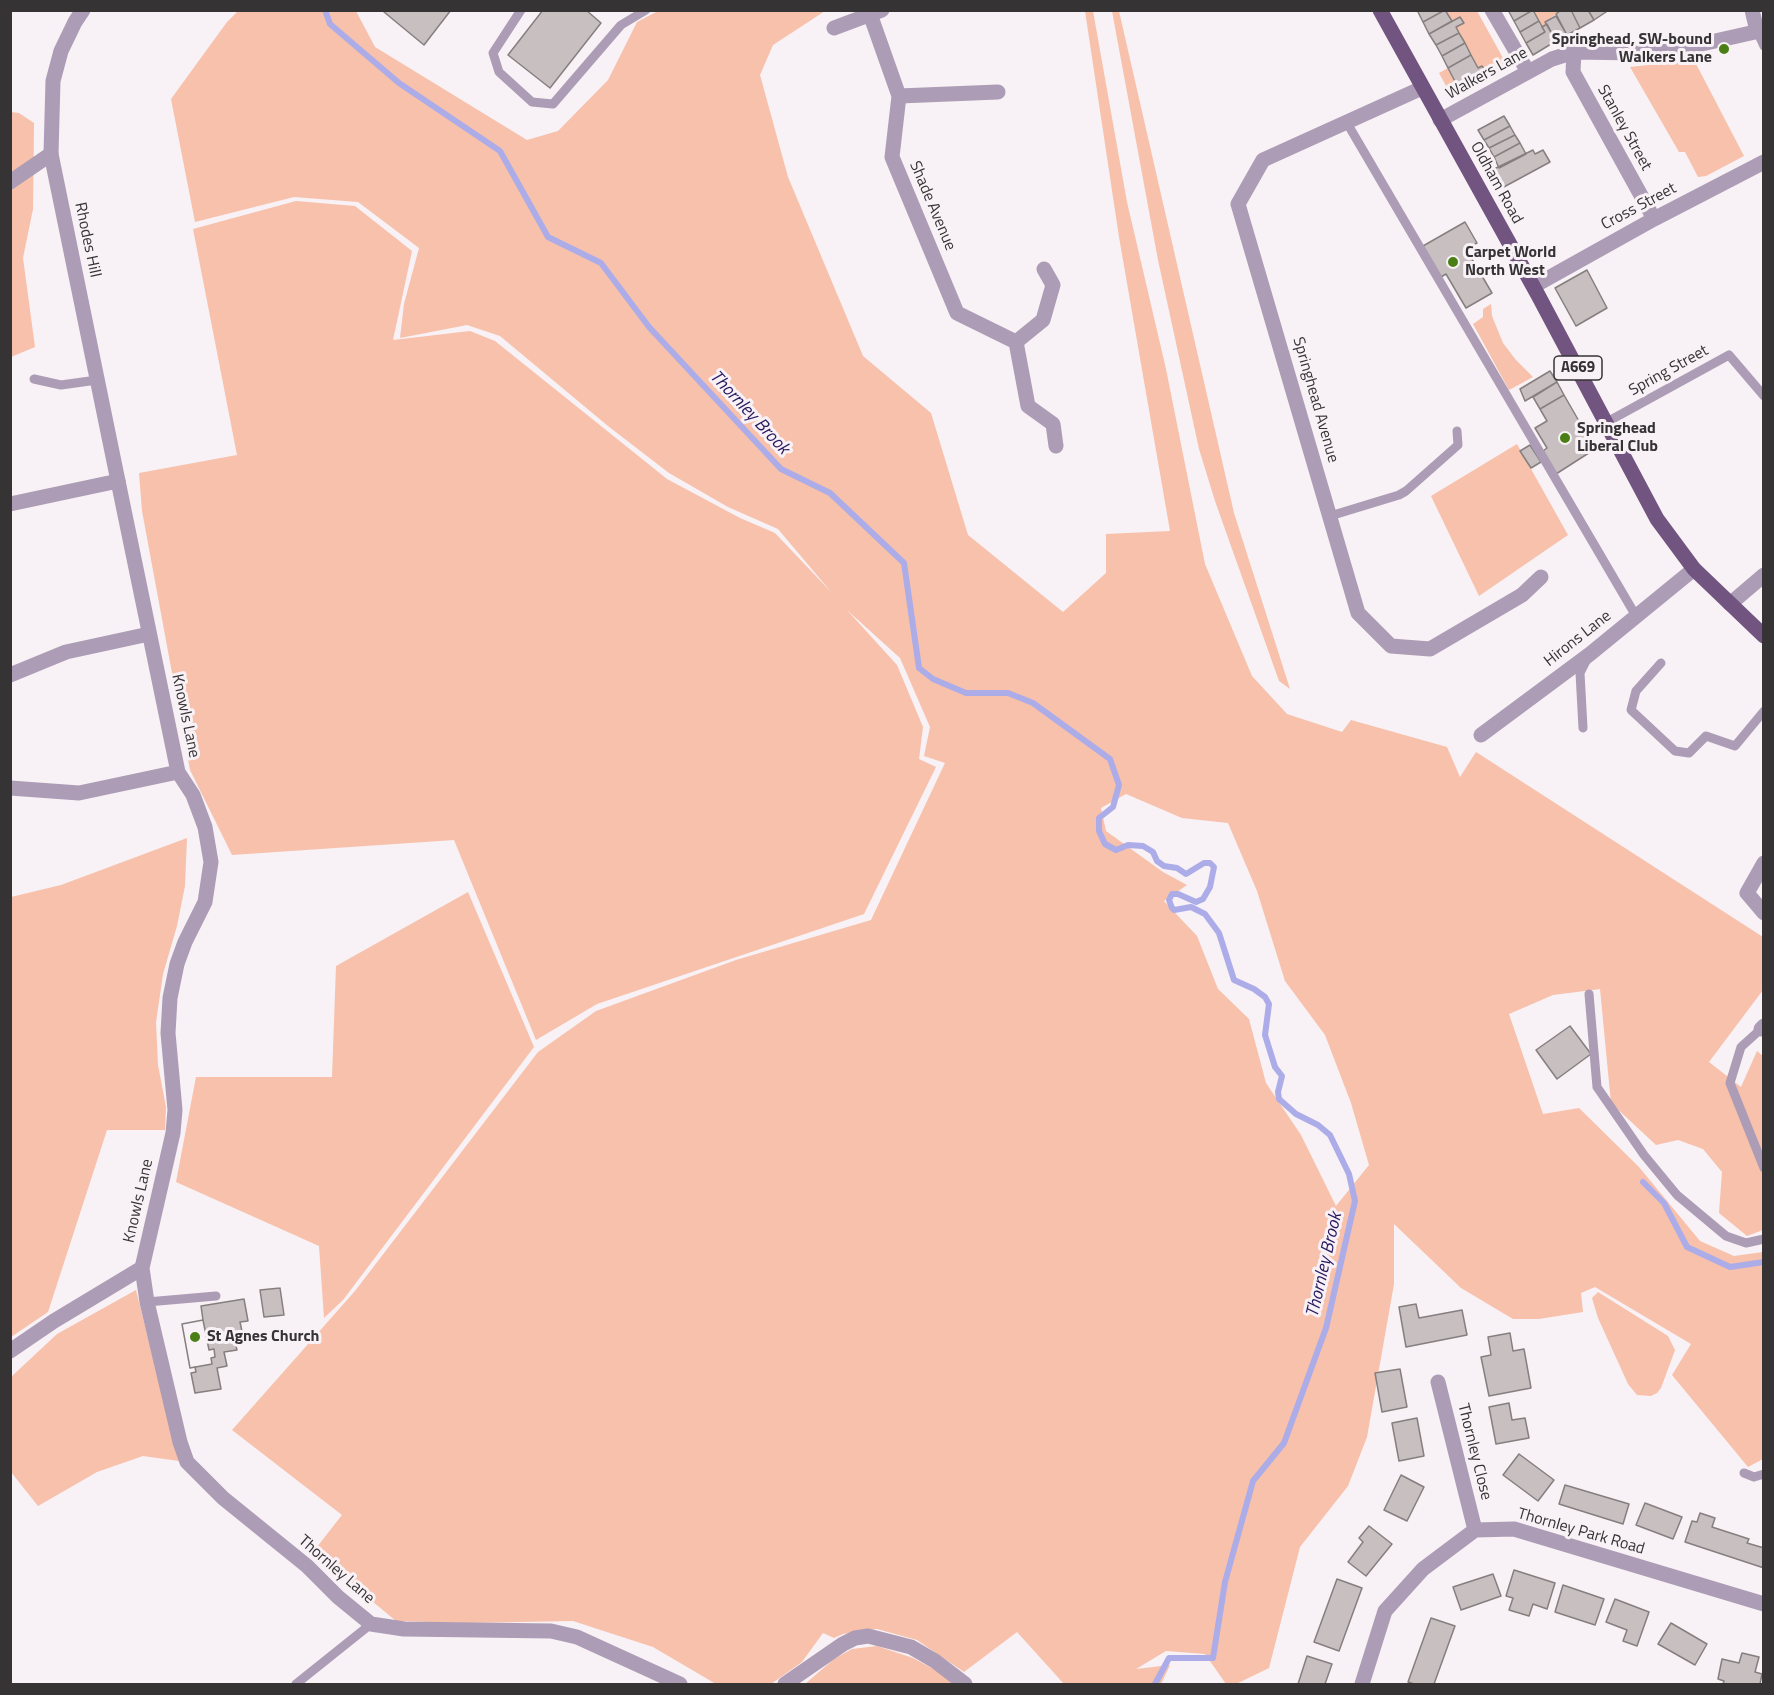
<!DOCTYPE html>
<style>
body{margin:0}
#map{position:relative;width:1774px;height:1695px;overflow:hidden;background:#f8f1f5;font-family:"Titillium Web",sans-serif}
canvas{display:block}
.frame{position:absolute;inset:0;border:12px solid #363335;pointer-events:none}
</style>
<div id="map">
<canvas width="1774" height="1695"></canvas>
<div class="frame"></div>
</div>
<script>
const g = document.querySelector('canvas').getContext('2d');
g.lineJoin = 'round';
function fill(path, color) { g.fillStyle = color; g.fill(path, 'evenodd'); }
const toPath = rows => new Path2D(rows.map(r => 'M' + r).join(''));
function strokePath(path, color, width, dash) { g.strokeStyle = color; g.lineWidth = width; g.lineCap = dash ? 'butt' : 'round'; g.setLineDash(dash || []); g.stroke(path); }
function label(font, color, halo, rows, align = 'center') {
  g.font = font + ' "Titillium Web",sans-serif'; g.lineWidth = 6; g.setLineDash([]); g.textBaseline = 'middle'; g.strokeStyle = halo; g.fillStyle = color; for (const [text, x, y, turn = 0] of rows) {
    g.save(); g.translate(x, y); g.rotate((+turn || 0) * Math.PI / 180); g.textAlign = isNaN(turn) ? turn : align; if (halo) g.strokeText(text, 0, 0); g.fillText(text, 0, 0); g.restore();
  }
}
const green = toPath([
 [238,11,356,11,375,47,527,140,558,131,608,80,637,22,658,11,825,11,773,45,760,75,788,177,863,356,931,413,968,535,1063,612,1106,573,1106,534,1170,531,1119,237,1085,11,1093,11,1127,202,1166,369,1205,564,1252,676,1287,714,1342,732,1351,720,1447,747,1460,777,1476,752,1763,937,1763,990,1709,1062,1741,1087,1757,1051,1763,1056,1763,1230,1747,1236,1719,1213,1722,1172,1703,1149,1678,1140,1656,1145,1611,1103,1600,989,1553,995,1509,1014,1543,1114,1579,1108,1639,1167,1700,1241,1734,1256,1763,1252,1763,1459,1748,1467,1672,1375,1691,1344,1595,1287,1581,1293,1583,1312,1539,1319,1513,1319,1461,1288,1394,1224,1394,1284,1367,1437,1348,1486,1300,1547,1269,1668,1236,1684,1226,1684,1205,1654,1166,1651,1136,1669,1170,1665,1161,1684,1064,1684,1017,1632,964,1672,917,1640,877,1629,843,1634,834,1638,823,1633,802,1662,771,1684,716,1684,653,1647,573,1621,465,1623,396,1621,313,1552,342,1515,232,1430,355,1291,538,1052,596,1011,736,960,871,920,945,763,924,756,930,727,900,658,847,610,897,665,923,727,919,759,936,767,864,914,597,1004,536,1040,454,840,232,855,190,770,142,511,139,473,237,455,193,229,296,201,355,206,412,251,393,340,470,331,495,341,667,479,740,518,775,533,832,593,778,529,728,507,669,473,608,426,500,336,467,325,400,338,404,304,419,248,358,202,294,197,195,222,171,99,227,22],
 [1126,794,1182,818,1228,823,1257,891,1285,981,1325,1035,1351,1103,1369,1165,1336,1206,1301,1135,1266,1083,1249,1019,1218,989,1197,936,1164,901,1187,885,1163,872,1106,831,1101,808],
 [1112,11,1119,11,1234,513,1290,689,1279,681,1215,501,1199,449,1158,260],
 [1446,11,1477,11,1508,67,1484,80,1480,73,1484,70,1482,66,1478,68,1456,27,1463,23,1460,17,1452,21],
 [1533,11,1561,11,1546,21,1547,24,1542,27],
 [1694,60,1744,156,1706,176,1698,177,1685,152,1679,152,1630,67],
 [1448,68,1461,93,1452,97,1439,73],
 [11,112,19,113,34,123,33,209,23,258,35,347,11,357],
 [1491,304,1492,316,1503,343,1516,360,1533,377,1509,390,1473,324,1483,317,1483,309],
 [1517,444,1568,535,1479,596,1431,496],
 [187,838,185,886,177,926,163,974,156,1022,158,1065,166,1107,165,1130,107,1130,48,1312,11,1337,11,897,61,885],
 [468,892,534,1047,343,1300,324,1318,319,1246,176,1182,196,1077,332,1077,336,966],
 [136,1290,179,1461,143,1456,97,1472,38,1506,11,1472,11,1377,57,1334],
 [1598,1292,1668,1336,1675,1350,1661,1388,1657,1393,1651,1396,1637,1395,1628,1384,1598,1318,1592,1298],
 [877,1646,913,1658,943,1674,957,1684,805,1684,834,1659,852,1649]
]);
const stream = toPath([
 [325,10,330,24,399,83,500,151,548,237,601,263,649,327,781,469,830,493,904,563,919,668,933,679,966,693,1008,693,1033,703,1110,759,1119,785,1113,807,1099,818,1099,831,1105,844,1116,850,1128,845,1143,846,1153,852,1157,861,1164,866,1177,868,1186,874,1204,863,1210,863,1214,867,1210,887,1203,899,1196,902,1178,894,1172,894,1169,900,1172,908,1174,910,1191,907,1205,914,1219,933,1234,980,1254,989,1265,997,1269,1004,1265,1035,1275,1067,1282,1076,1278,1092,1279,1099,1296,1114,1318,1125,1330,1135,1349,1174,1355,1201,1326,1328,1284,1443,1253,1481,1225,1582,1213,1658,1169,1658,1155,1684],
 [1643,1182,1664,1203,1687,1247,1730,1267,1764,1262]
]);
const building = toPath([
 [385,10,451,10,424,45,384,12,385,10],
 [543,10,586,10,601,23,550,88,508,55,543,10],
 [1417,10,1445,10,1423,22,1417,10],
 [1445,10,1452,21,1429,34,1423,22,1445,10],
 [1508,10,1533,10,1514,21,1508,10],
 [1533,10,1539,21,1520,32,1514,21,1533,10],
 [1561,10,1571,10,1580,28,1567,35,1556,14,1561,10],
 [1571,10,1588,10,1594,20,1580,28,1571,10],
 [1588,10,1609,10,1594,20,1588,10],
 [1556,16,1567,35,1556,41,1545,22,1556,16],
 [1460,17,1464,23,1456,27,1459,33,1436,45,1429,34,1460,17],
 [1539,21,1545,32,1526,43,1520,32,1539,21],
 [1547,24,1556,41,1533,55,1526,43,1545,32,1542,27,1547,24],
 [1459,33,1465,43,1442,56,1436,45,1459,33],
 [1465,43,1471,55,1448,68,1442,56,1465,43],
 [1471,55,1478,68,1482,66,1485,70,1480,73,1484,80,1461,93,1448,68,1471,55],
 [1504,116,1510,126,1484,140,1478,130,1504,116],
 [1510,126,1515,135,1489,148,1484,140,1510,126],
 [1515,135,1520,143,1494,157,1489,148,1515,135],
 [1520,143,1526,154,1499,168,1494,157,1520,143],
 [1533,150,1535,154,1543,150,1550,162,1502,188,1492,170,1533,150],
 [1465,222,1477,243,1466,249,1492,293,1466,308,1446,274,1441,277,1423,246,1465,222],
 [1587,270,1607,308,1576,326,1555,288,1587,270],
 [1550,371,1557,382,1525,401,1520,389,1550,371],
 [1557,382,1564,395,1540,409,1533,397,1557,382],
 [1564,395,1595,449,1556,474,1543,451,1547,448,1535,428,1547,421,1540,409,1564,395],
 [1530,445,1541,462,1531,468,1520,451,1530,445],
 [1570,1026,1591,1054,1557,1079,1536,1050,1570,1026],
 [280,1288,284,1315,264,1317,260,1290,280,1288],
 [244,1299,248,1321,240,1322,244,1341,235,1342,237,1350,224,1352,227,1366,217,1368,221,1389,195,1393,191,1373,196,1372,195,1367,190,1368,182,1324,203,1320,201,1306,244,1299],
 [1416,1304,1419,1318,1462,1310,1467,1335,1406,1347,1399,1307,1416,1304],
 [203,1320,209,1350,214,1349,215,1357,211,1358,212,1364,190,1368,182,1324,203,1320],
 [1510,1333,1513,1351,1524,1349,1531,1388,1489,1396,1481,1357,1491,1355,1488,1337,1510,1333],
 [1400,1369,1407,1407,1382,1412,1375,1373,1400,1369],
 [1509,1403,1512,1420,1525,1418,1529,1438,1496,1444,1489,1407,1509,1403],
 [1417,1418,1424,1456,1399,1461,1392,1423,1417,1418],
 [1519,1454,1554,1480,1538,1501,1503,1475,1519,1454],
 [1401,1475,1424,1487,1407,1521,1384,1510,1401,1475],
 [1565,1485,1629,1504,1623,1524,1559,1504,1565,1485],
 [1645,1503,1682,1517,1673,1539,1636,1525,1645,1503],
 [1700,1513,1715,1518,1712,1527,1749,1539,1747,1543,1764,1548,1764,1568,1685,1542,1692,1521,1697,1522,1700,1513],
 [1369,1526,1392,1544,1366,1576,1348,1562,1363,1542,1359,1538,1369,1526],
 [1514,1570,1555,1583,1547,1609,1533,1604,1529,1616,1509,1610,1513,1598,1506,1596,1514,1570],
 [1493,1574,1501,1596,1461,1610,1453,1587,1493,1574],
 [1337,1579,1362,1588,1339,1651,1314,1642,1337,1579],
 [1563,1585,1604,1599,1595,1625,1555,1612,1563,1585],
 [1615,1599,1649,1612,1637,1646,1623,1641,1627,1630,1606,1622,1615,1599],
 [1431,1618,1455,1626,1434,1684,1414,1684,1408,1682,1431,1618],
 [1671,1623,1707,1644,1695,1665,1658,1644,1671,1623],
 [1742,1653,1759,1657,1755,1672,1762,1674,1760,1684,1723,1684,1724,1681,1718,1679,1722,1659,1739,1663,1742,1653],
 [1307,1656,1332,1664,1325,1684,1298,1684,1307,1656]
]);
const service = toPath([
 [521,10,493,53,499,72,532,102,553,104,621,25,646,10],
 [1757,31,1764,46],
 [1347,123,1636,616],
 [34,379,61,385,97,380],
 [1607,422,1729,355,1764,396],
 [1330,516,1399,495,1406,491,1458,445,1457,431],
 [1661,663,1636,691,1631,710,1675,751,1689,753,1706,736,1735,746,1764,711],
 [1583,728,1580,673,1587,659],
 [1589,994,1597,1087,1644,1155,1677,1195,1726,1236,1746,1243,1764,1239],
 [1761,1029,1741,1047,1730,1083,1764,1168],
 [147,1302,216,1296],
 [1744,1473,1754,1477,1764,1474],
 [296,1684,371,1624]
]);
const minor = toPath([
 [1492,10,1528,72],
 [1752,10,1757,31],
 [870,14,899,96,892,157,957,313,1016,342],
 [834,28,882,10],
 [1574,52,1573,72,1654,219],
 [1422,88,1263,160,1238,204,1358,613,1391,646,1430,649,1522,595,1541,577],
 [899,96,998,92],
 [1440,120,1552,59,1574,52,1639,53,1675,50,1764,30],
 [10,182,51,154],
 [1534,286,1654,219,1764,162],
 [1016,342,1028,406,1053,424,1056,446],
 [1016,342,1043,320,1053,285,1044,269],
 [118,481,178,772,193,795,205,827,211,862,205,902,185,942,177,964,170,998,168,1033,175,1110,173,1133,142,1268,147,1302,180,1442,187,1462,223,1498,307,1566,338,1597,371,1624,404,1629,551,1631,577,1637,680,1684],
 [10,675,66,652,149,634],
 [1481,735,1590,654,1694,569],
 [10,788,79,793,178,772],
 [1764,863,1747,893,1764,913],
 [1761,1029,1764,1026],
 [10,1351,54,1321,142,1268],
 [1438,1382,1475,1530],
 [785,1684,843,1644,855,1638,868,1636,911,1647,935,1661,965,1684],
 [1362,1684,1385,1611,1423,1569,1475,1530,1514,1529,1764,1604]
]);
const tertiary = toPath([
 [10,504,118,481,51,154,53,81,61,51,75,22,83,10],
 [1730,604,1764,575]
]);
const primary = toPath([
 [1380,10,1538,295,1657,519,1694,569,1764,636]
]);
const markers = [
 [1724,49,6,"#4a7f15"],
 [1453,262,6,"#4a7f15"],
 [1565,438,6,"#4a7f15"],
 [195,1337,6,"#4a7f15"]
];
const shields = [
 [1578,368,48]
];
const shieldNames = [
 ["A669",1578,368]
];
const poiNames = [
 ["Springhead, SW-bound",1712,40,"right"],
 ["Walkers Lane",1712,58,"right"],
 ["Carpet World",1465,253],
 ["North West",1465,271],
 ["Springhead",1577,429],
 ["Liberal Club",1577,447],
 ["St Agnes Church",207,1337]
];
const streetNames = [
 ["Walkers Lane",1487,74,-29],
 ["Stanley Street",1624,128,61],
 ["Oldham Road",1496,183,61],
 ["Shade Avenue",932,206,67],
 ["Cross Street",1639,207,-28],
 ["Rhodes Hill",87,240,78],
 ["Spring Street",1669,371,-29],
 ["Springhead Avenue",1315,400,74],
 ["Hirons Lane",1578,639,-38],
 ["Knowls Lane",185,716,78],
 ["Knowls Lane",139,1201,-77],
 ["Thornley Close",1474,1452,76],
 ["Thornley Park Road",1581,1532,16],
 ["Thornley Lane",336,1570,41]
];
const waterNames = [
 ["Thornley Brook",749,413,47],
 ["Thornley Brook",1325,1265,-77]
];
fill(green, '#f7c1ab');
strokePath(stream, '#acace9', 6);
fill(building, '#c7bfc0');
strokePath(building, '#867f7f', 1.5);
strokePath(service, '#ac9cb5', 9);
strokePath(minor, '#ac9cb5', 15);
strokePath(tertiary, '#ac9cb5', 15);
strokePath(primary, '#71547f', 15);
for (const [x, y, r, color] of markers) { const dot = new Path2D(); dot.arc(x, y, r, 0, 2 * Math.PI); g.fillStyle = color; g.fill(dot); strokePath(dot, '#f8f1f5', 2); }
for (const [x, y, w] of shields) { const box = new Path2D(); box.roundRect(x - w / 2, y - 12, w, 24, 4.5); g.fillStyle = '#f8f1f5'; g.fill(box); strokePath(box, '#363335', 1.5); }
label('bold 15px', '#363335', null, shieldNames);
label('bold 16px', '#363335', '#f8f1f5', poiNames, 'left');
label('16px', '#363335', '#f8f1f5', streetNames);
label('italic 18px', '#261960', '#f8f1f5', waterNames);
</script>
